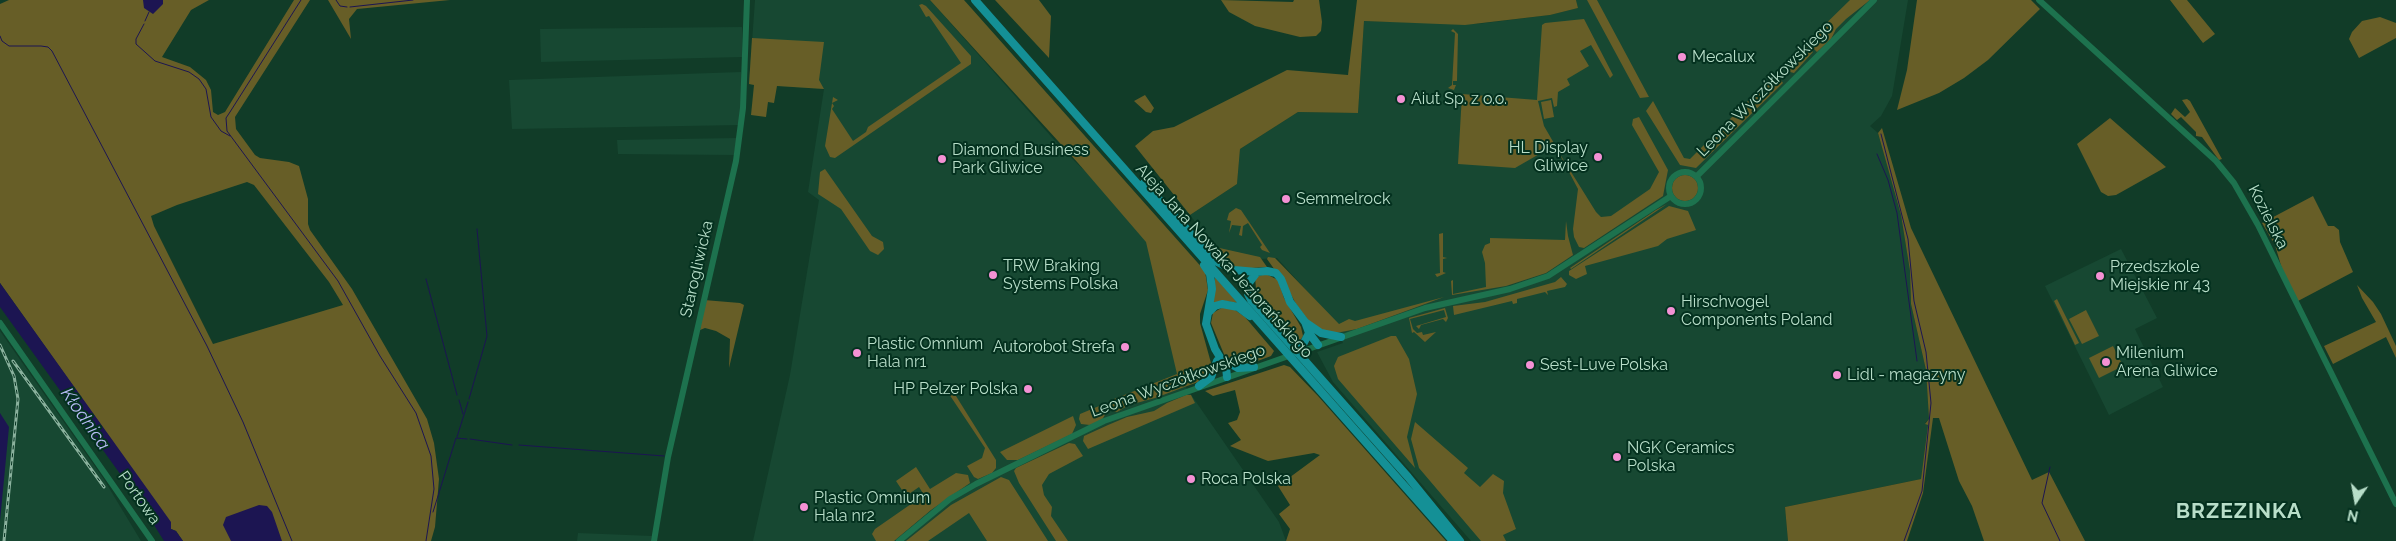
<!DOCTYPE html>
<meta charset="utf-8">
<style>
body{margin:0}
#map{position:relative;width:2396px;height:541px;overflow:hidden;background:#113c28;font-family:Raleway,sans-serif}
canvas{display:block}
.north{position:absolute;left:2331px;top:476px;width:50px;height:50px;-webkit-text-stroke:4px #04311f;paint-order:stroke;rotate:192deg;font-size:14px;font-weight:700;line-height:20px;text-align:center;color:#b8dec9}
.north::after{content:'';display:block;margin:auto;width:18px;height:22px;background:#b8dec9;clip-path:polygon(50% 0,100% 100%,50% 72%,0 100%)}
</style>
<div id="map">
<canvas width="2396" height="541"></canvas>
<div class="north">N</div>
</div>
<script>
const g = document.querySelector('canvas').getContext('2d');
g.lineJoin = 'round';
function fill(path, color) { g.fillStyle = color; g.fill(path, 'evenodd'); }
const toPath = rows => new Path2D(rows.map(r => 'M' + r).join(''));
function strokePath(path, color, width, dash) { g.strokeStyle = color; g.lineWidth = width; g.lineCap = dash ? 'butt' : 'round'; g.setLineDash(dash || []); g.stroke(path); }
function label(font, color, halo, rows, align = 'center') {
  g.font = font + ' Raleway,sans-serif'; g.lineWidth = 4; g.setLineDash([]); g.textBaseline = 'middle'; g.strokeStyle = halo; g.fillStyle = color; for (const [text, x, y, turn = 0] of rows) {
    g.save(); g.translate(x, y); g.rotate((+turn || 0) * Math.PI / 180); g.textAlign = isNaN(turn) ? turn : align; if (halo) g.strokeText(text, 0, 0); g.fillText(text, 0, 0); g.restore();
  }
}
const built = toPath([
 [755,0,930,0,1064,151,1146,229,1183,383,1279,522,1286,541,753,541,790,375,819,200,808,192,824,89,749,84],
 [1576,0,1908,0,1892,96,1881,116,1870,126,1878,133,1901,215,1910,271,1911,304,1926,370,1929,419,1925,423,1928,425,1921,479,1785,507,1788,541,1471,541,1333,382,1317,352,1343,343,1332,319,1277,258,1261,259,1215,248,1190,215,1237,184,1240,149,1298,112,1358,113,1364,21,1477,24,1550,15,1578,8],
 [742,27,742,57,541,62,540,29],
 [741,72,741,125,512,129,509,80],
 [737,138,734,155,618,154,617,140],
 [2121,249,2157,318,2135,329,2163,387,2109,415,2045,286],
 [0,331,103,478,141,541,0,541],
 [578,533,652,536,651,541,577,541]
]);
const green = toPath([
 [9,0,209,0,191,10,162,57,190,67,206,80,211,90,213,112,218,115,225,112,294,0,310,0,235,117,236,129,255,155,260,158,289,162,299,166,308,199,308,224,310,230,352,289,427,419,434,443,439,479,435,527,431,541,183,541,176,531,171,529,169,521,0,283,0,4],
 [247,182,254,185,329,282,343,305,213,344,154,226,151,216,177,205],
 [328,0,450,0,357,9,349,19,351,39],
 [930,0,964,0,1205,271,1208,290,1200,314,1200,323,1211,363,1209,370,1198,382,1155,398,1129,405,1117,412,1113,411,1109,401,1177,374,1146,242,1078,163],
 [995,0,1039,0,1051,16,1049,58],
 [1221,0,1293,2,1294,0,1319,0,1322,22,1321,31,1316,36,1300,37,1255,26,1229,12],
 [1357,0,1576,0,1578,8,1550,15,1465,25,1364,21,1358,113,1298,112,1240,149,1237,184,1190,215,1135,146,1153,131,1174,127,1287,70,1348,75],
 [1587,0,1597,0,1649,97,1640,98],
 [1850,0,1870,0,1846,19,1836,29,1831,39,1817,52,1807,42],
 [1917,0,2031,0,2040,9,1988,60,1964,78,1939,93,1897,110,1907,70],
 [2170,0,2187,0,2215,34,2203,43],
 [922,4,926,6,971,56,971,64,835,158,830,157,825,146,833,97,838,100,832,103,834,106,832,109,853,141,866,132,868,127,961,63,929,16,926,17,919,5],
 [2380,17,2396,23,2396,38,2359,58,2349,39,2352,32,2362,21],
 [1584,19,1613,75,1610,78,1591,45,1580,51,1589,66,1567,79,1570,85,1558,92,1557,106,1554,107,1552,98,1538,101,1544,126,1555,145,1515,168,1458,164,1462,94,1537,100,1542,25,1545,23],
 [1453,29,1458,34,1457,81,1453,81,1453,85,1456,85,1454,90,1448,88,1452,85,1455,33,1451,31],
 [752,38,824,42,819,80,824,89,777,86,774,103,768,102,766,117,751,115,754,85,749,84],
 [1805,44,1813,52,1794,73,1790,72,1783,66],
 [1776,73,1783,83,1696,168,1680,165,1646,111,1653,101,1684,158,1690,159],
 [1145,95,1154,108,1151,113,1146,112,1134,101],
 [2187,99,2190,101,2222,159,2219,160,2202,137,2196,136,2196,132,2181,117,2177,120,2171,114,2175,108,2185,117,2190,112,2182,100],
 [1551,100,1554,117,1544,119,1541,102],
 [1639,117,1668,170,1663,196,1584,248,1579,247,1574,237,1573,229,1578,189,1558,151,1596,212,1601,217,1611,216,1650,189,1659,172,1632,125,1633,119],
 [2110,118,2166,167,2116,195,2108,196,2101,192,2077,144],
 [1882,128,1911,228,2032,480,2049,472,2085,541,1984,541,1972,506,1959,481,1939,418,1933,418,1923,493,1907,541,1788,541,1785,507,1921,479,1928,425,1925,424,1929,419,1926,370,1911,304,1910,271,1901,215,1878,133],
 [825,169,872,236,883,242,884,249,878,255,870,251,841,209,818,194,820,172],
 '1672 188a13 13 0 1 1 26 0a13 13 0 1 1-26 0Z',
 [2313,196,2328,226,2334,226,2339,230,2340,242,2353,272,2298,301,2282,269,2275,245,2262,223],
 [1667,204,1571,269,1570,268,1656,210],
 [1669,206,1688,211,1696,230,1667,239,1658,246,1585,266,1587,274,1576,279,1569,275,1569,271],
 [1236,208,1241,210,1270,253,1262,250,1260,247,1262,245,1248,223,1243,226,1242,236,1239,235,1241,226,1232,225,1229,233,1231,221,1227,220,1229,213],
 [1566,221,1568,236,1573,255,1546,273,1506,286,1452,295,1451,281,1453,280,1453,294,1486,287,1485,263,1482,252,1485,245,1490,243,1490,238,1565,240],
 [1443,233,1443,257,1447,258,1443,259,1443,272,1446,273,1437,277,1435,274,1440,273,1439,234],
 [1206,245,1260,257,1267,267,1237,269,1218,261],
 [1268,257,1275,258,1339,324,1349,319,1355,321,1444,297,1357,329,1336,333,1325,333,1311,324,1296,304,1287,287,1267,259],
 [1266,274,1278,280,1284,298,1301,327,1303,336,1298,344,1276,323,1260,301,1256,289,1255,277],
 [1215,277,1237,302,1237,303,1225,301,1213,305],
 [1561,277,1567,284,1565,287,1547,291,1548,295,1545,292,1517,299,1517,303,1513,304,1512,301,1454,315,1453,306,1485,302,1555,282],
 [2357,285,2373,302,2381,314,2396,346,2396,358,2386,337,2333,364,2324,346,2376,322,2362,298],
 [2057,299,2079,343,2075,345,2054,301],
 [704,300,740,303,744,305,729,368,730,339,716,331,705,328,700,330],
 [1223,307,1235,310,1245,317,1274,351,1271,356,1255,362,1239,365,1226,359,1211,323,1213,313],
 [1445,308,1448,318,1446,322,1443,319,1421,325,1419,329,1416,326,1446,317,1444,310,1410,319,1413,329,1417,333,1422,332,1423,335,1436,332,1425,342,1414,332,1412,333,1409,318],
 [2086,310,2099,336,2082,344,2069,319],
 [1391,336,1396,336,1409,359,1417,394,1407,437,1415,468,1338,379,1334,366,1338,357],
 [2113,346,2123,366,2099,378,2089,358],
 [1284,365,1290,367,1318,396,1446,541,1286,541,1290,529,1279,514,1290,505,1278,486,1320,455,1314,453,1268,461,1230,446,1241,440,1228,423,1237,420,1240,412,1235,390,1213,396,1205,391],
 [948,388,951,388,996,460,996,468,992,473,978,479,974,477,967,466,982,458,985,448,947,391],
 [1186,395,1191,395,1195,403,1088,449,1083,441,1084,436,1108,425,1127,417,1154,411,1167,403],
 [1104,404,1107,411,1102,420,1090,425,1081,424,1079,419,1080,414],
 [1073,416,1076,425,1072,434,1018,460,1007,460,1000,452],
 [1415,422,1468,468,1464,473,1480,487,1493,474,1504,481,1503,493,1516,529,1503,535,1506,541,1481,541,1419,468,1411,439],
 [1069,443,1075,444,1083,456,1049,474,1042,485,1044,495,1052,507,1051,516,1068,541,1056,541,1019,483,1014,471,1016,468],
 [916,467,930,489,956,473,968,475,970,483,931,510,894,541,876,541,872,534,875,529,924,495,919,487,906,496,896,481],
 [1001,477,1009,480,1048,541,987,541,969,513,928,541,906,541,951,505]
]);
const water = toPath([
 [143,0,163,0,163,4,153,14,144,8],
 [0,283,171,522,171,529,176,531,183,541,164,541,136,496,0,307],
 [0,413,9,427,0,521],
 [259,505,267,506,272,512,282,541,231,541,223,525,226,517]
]);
const stream = toPath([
 [301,0,230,112,226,118,227,131,338,281,380,356,416,413,431,456,434,489,426,541],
 [336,0,340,6,347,7],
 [350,7,413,0],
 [145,21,149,12],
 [144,24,136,39,136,44,155,61,189,72,199,79,206,89,211,117,221,131,230,136],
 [0,36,2,41,9,46,41,46,48,47,52,51,207,346,243,422,292,541],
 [1881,134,1908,239,1914,301,1926,352,1931,403,1922,491,1904,541],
 [1877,154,1888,180,1897,213,1917,361],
 [426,279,457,395],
 [469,399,487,336,477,229],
 [459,400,463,414],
 [457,437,468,402],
 [470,439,512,445],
 [519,445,664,456],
 [2050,467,2042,503,2060,541],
 [433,512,456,438,467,439]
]);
const tertiary = toPath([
 [2039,0,2216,161,2234,183,2258,225,2396,504],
 '1669 188a16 16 0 1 1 32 0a16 16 0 1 1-32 0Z',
 [1697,176,1874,0],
 [0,323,152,541],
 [654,541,668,457,736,161,743,108,747,0],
 [899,541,950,499,976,484,1104,421,1425,308,1510,289,1548,276,1671,196]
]);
const primary = toPath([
 [975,0,1453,541],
 [1144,183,1217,262,1234,270,1257,272,1267,271,1276,273,1281,279,1290,302,1305,322,1321,333,1341,337],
 [1204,265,1210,274,1212,289,1206,324,1215,349,1226,367,1227,377],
 [1257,272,1248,284,1248,294,1251,300,1408,477,1460,541],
 [1208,313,1215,306,1222,304,1238,307,1250,316],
 [1305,322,1309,333,1318,345],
 [1299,352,1309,333],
 [1224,360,1238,368,1254,367],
 [1199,386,1211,377,1217,361]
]);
const rail = toPath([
 [0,345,14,376,18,399,4,541],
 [13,361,104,487]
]);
const markers = [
 [1682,57,5,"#f491d4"],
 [1401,99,5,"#f491d4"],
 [1598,157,5,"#f491d4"],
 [942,159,5,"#f491d4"],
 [1286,199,5,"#f491d4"],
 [993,275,5,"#f491d4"],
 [2100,276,5,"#f491d4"],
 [1671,311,5,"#f491d4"],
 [1125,347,5,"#f491d4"],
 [857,353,5,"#f491d4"],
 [2106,362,5,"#f491d4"],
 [1530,365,5,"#f491d4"],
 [1837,375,5,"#f491d4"],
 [1028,389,5,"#f491d4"],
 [1617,457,5,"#f491d4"],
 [1191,479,5,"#f491d4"],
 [804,507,5,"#f491d4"]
];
const poiNames = [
 ["Mecalux",1692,57],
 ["Aiut Sp. z o.o.",1411,99],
 ["HL Display",1588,148,"right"],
 ["Gliwice",1588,166,"right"],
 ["Diamond Business",952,150],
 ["Park Gliwice",952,168],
 ["Semmelrock",1296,199],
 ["TRW Braking",1003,266],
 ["Systems Polska",1003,284],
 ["Przedszkole",2110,267],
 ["Miejskie nr 43",2110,285],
 ["Hirschvogel",1681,302],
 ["Components Poland",1681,320],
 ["Plastic Omnium",867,344],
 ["Hala nr1",867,362],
 ["Autorobot Strefa",1115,347,"right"],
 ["Milenium",2116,353],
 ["Arena Gliwice",2116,371],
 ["Sest-Luve Polska",1540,365],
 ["Lidl - magazyny",1847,375],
 ["HP Pelzer Polska",1018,389,"right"],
 ["NGK Ceramics",1627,448],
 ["Polska",1627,466],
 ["Roca Polska",1201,479],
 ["Plastic Omnium",814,498],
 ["Hala nr2",814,516]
];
const streetNames = [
 ["Leona Wyczółkowskiego",1765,89,-45],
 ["Kozielska",2268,217,63],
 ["Aleja Jana Nowaka-Jeziorańskiego",1224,261,48],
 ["Starogliwicka",697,269,-77],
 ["Leona Wyczółkowskiego",1178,381,-20],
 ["Portowa",139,498,55]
];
const waterNames = [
 ["Kłodnica",85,419,55]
];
const districtNames = [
 ["BRZEZINKA",2239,512]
];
fill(built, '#174832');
fill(green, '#675e27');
fill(water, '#1c1552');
strokePath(stream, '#1c1552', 1);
strokePath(tertiary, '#1d724e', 6);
strokePath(primary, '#149096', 8);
strokePath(rail, '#8ab19d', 3);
strokePath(rail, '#04311f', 1, [4]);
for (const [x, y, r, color] of markers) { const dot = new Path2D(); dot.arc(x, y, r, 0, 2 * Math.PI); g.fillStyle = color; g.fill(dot); strokePath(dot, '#04311f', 2); }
label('16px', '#b8dec9', '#04311f', poiNames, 'left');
label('16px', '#b8dec9', '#04311f', streetNames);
label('italic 18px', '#b6bbf4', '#04311f', waterNames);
g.letterSpacing = '1px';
label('bold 21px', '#b8dec9', '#04311f', districtNames);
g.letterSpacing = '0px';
</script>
